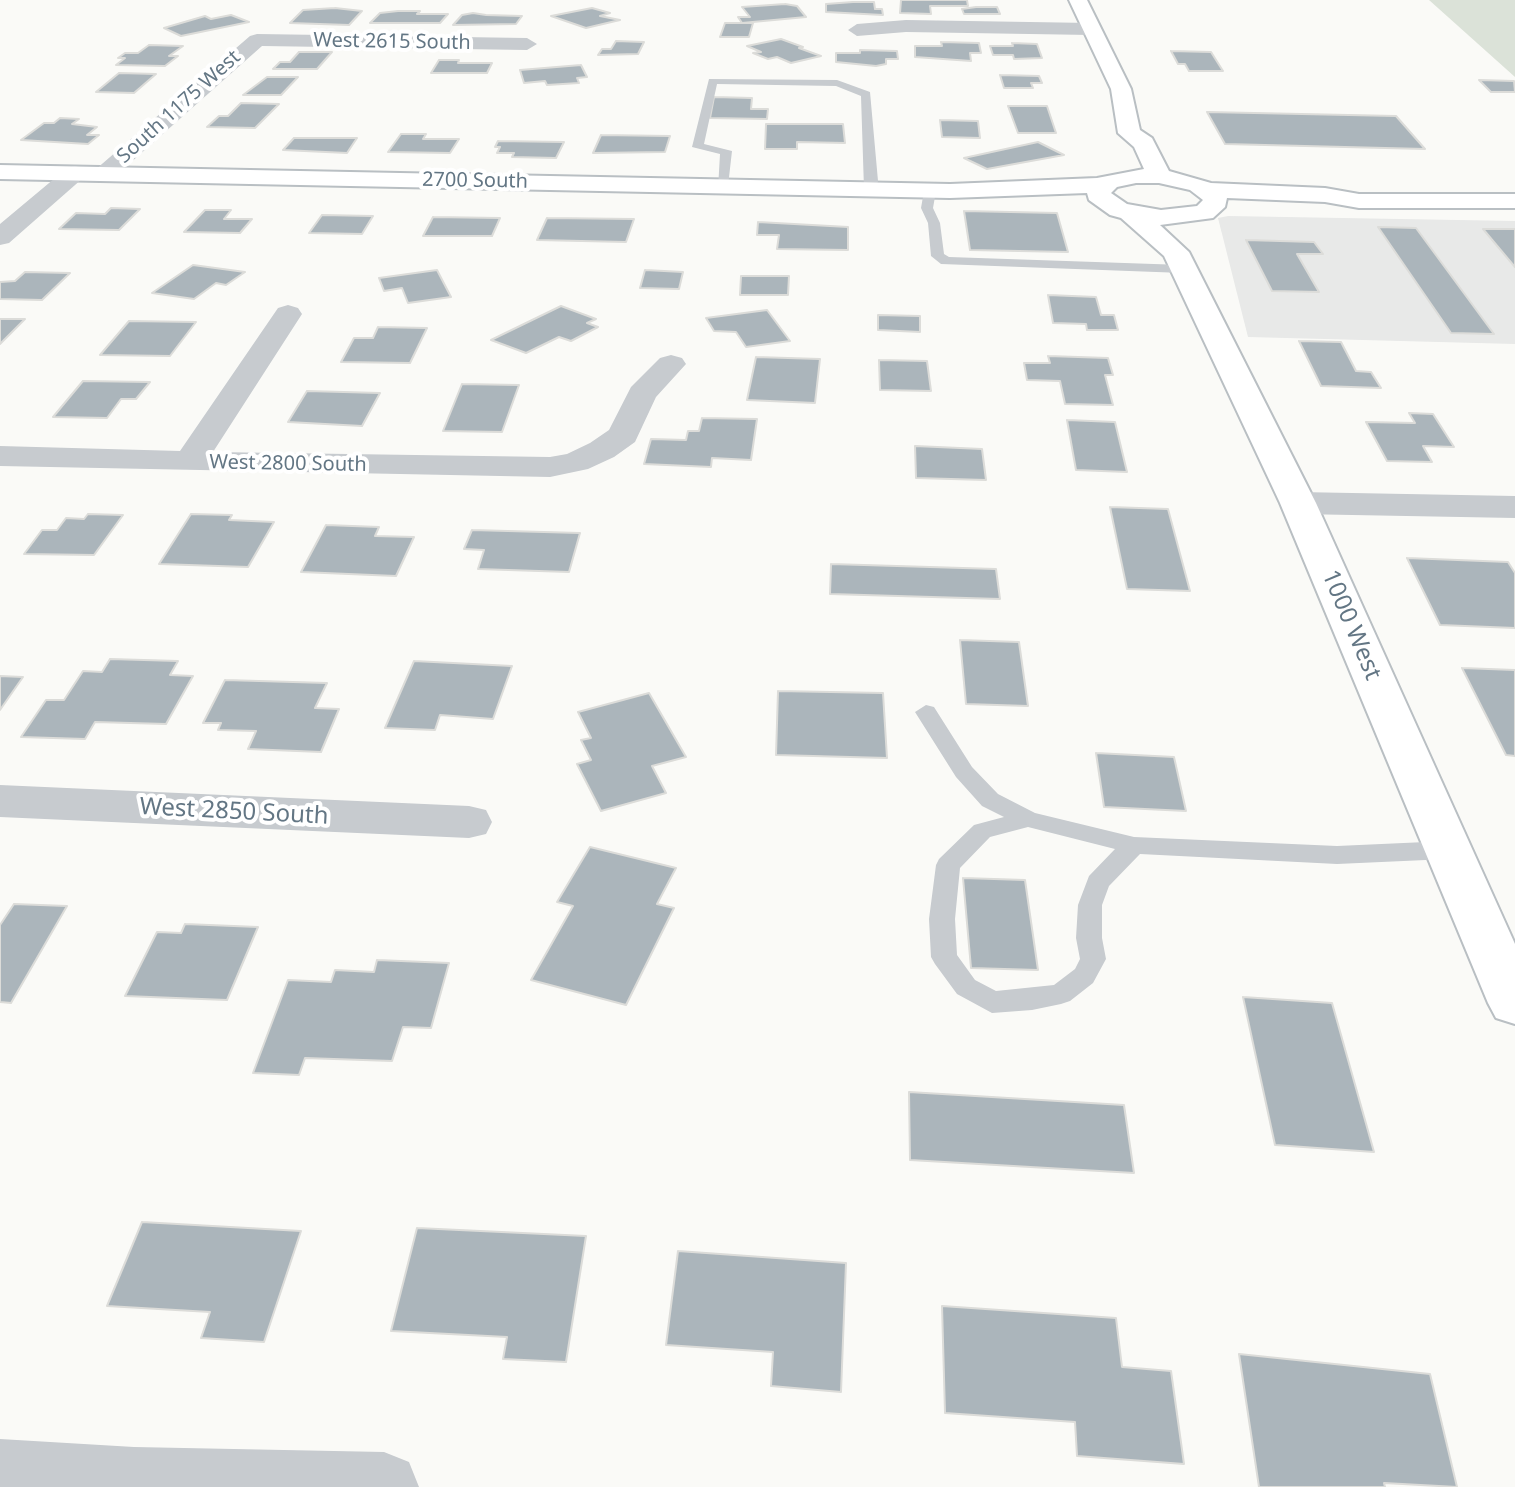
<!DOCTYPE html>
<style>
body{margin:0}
canvas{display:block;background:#fafaf7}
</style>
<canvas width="1515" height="1487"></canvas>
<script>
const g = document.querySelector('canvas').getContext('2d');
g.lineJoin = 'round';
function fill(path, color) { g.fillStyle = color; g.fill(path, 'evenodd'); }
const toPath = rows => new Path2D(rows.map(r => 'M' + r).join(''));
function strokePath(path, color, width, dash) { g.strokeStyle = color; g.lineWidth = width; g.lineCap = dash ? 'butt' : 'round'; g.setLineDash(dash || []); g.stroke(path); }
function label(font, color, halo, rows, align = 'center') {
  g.font = font + ' "Noto Sans",sans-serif'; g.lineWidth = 8; g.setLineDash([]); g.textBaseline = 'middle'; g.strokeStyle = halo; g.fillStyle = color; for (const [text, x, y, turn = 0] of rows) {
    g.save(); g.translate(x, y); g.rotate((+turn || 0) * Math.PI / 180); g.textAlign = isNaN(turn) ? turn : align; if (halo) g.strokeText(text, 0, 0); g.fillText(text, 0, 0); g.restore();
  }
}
const built = toPath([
 [1228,216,1515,221,1515,344,1248,337,1218,218]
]);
const green = toPath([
 [1429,0,1515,0,1515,77]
]);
const building = toPath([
 [901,0,967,0,968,6,930,6,931,14,900,13,901,0],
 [853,2,874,2,875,9,882,9,883,15,826,12,826,4,853,2],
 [785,4,797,6,806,17,742,23,738,17,750,17,742,7,785,4],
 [976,7,997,7,1000,14,964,14,962,9,976,7],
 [335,8,362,11,349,25,290,23,303,10,335,8],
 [592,8,610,13,600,16,620,20,586,28,551,16,592,8],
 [398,11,420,11,417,14,448,14,440,23,370,23,380,13,398,11],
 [473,13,486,15,522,16,516,24,453,25,462,15,473,13],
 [231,15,249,22,181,36,164,28,205,16,211,19,231,15],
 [725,23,753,23,749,37,720,37,725,23],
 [781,39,803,47,799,48,821,56,791,63,777,57,768,59,753,53,761,52,747,46,781,39],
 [616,41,644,42,638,54,598,55,602,49,611,49,616,41],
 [941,42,979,43,981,53,970,53,971,61,915,57,915,46,942,46,941,42],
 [1012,43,1037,44,1042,58,1014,59,1013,55,993,55,990,46,1013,46,1012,43],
 [149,45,183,46,169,56,178,56,165,66,116,65,125,58,118,58,125,53,138,53,149,45],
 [860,50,897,51,898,59,886,59,886,64,876,66,836,62,836,53,860,53,860,50],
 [1171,51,1211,52,1223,71,1189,71,1185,64,1178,64,1171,51],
 [299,52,332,52,317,69,273,69,280,62,290,62,299,52],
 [439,60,459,60,458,63,492,63,487,73,431,73,439,60],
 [581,65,587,77,577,78,579,83,547,85,545,81,524,83,520,70,581,65],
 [119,73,156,74,134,93,96,92,119,73],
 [1000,75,1039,76,1042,83,1031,83,1033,88,1004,88,1000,75],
 [267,77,298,77,281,95,243,95,267,77],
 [1479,80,1514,81,1515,92,1491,92,1479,80],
 [714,97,752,98,751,109,768,109,767,119,710,118,714,97],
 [241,103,279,104,255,128,207,127,219,116,228,116,241,103],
 [1008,106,1047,106,1056,133,1018,133,1008,106],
 [1207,112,1396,116,1425,149,1225,144,1207,112],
 [60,118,79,119,72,124,97,127,87,135,99,135,88,144,21,140,44,123,54,123,60,118],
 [940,120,978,121,980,138,942,137,940,120],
 [766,124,843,124,845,143,797,142,797,149,765,149,766,124],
 [401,134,426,134,423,139,459,139,450,153,388,152,401,134],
 [601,135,670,136,665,152,593,153,601,135],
 [294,138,357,138,347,153,283,150,294,138],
 [498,141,564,142,556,158,512,157,514,153,497,153,500,147,495,147,498,141],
 [1038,142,1064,155,987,169,964,158,1038,142],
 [111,208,140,209,119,230,59,229,76,213,105,214,111,208],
 [205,210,231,210,224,219,252,219,240,233,184,232,205,210],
 [964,211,1057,213,1068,252,970,250,964,211],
 [322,215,373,216,362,234,309,233,322,215],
 [433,217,500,218,492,236,423,236,433,217],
 [547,218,634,219,626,242,537,240,547,218],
 [758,222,848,227,848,250,777,249,779,235,757,235,758,222],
 [1378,227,1416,228,1494,334,1451,333,1378,227],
 [1483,229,1515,229,1515,267,1483,229],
 [1246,240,1314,242,1323,254,1297,254,1319,292,1272,291,1246,240],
 [193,265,245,272,226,285,216,283,194,299,152,293,193,265],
 [437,270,451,297,408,303,402,288,384,291,379,278,437,270],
 [645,270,683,272,679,289,640,288,645,270],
 [25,272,70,273,42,300,0,299,0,282,15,281,25,272],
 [741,276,789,276,788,295,740,295,741,276],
 [1048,295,1096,297,1101,315,1114,315,1118,330,1087,330,1086,324,1053,323,1048,295],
 [561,306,596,319,587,323,598,327,571,341,559,337,526,353,491,340,561,306],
 [767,310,790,341,746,347,736,332,714,331,706,318,767,310],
 [878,315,920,316,920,332,878,330,878,315],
 [0,319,25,319,0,344,0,319],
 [129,321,196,322,170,356,100,355,129,321],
 [378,327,427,328,410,363,341,362,354,338,373,338,378,327],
 [1299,341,1341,342,1356,371,1371,372,1381,388,1321,386,1299,341],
 [1048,356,1108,358,1113,375,1105,375,1113,405,1065,404,1060,381,1027,380,1024,363,1050,363,1048,356],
 [756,357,820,359,815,403,747,400,756,357],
 [879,360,927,361,931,391,880,390,879,360],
 [83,381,150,382,136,399,121,399,107,418,53,417,83,381],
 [462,384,519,385,502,432,443,431,462,384],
 [307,391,380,393,362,426,288,422,307,391],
 [1409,413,1433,414,1454,447,1423,446,1432,462,1387,461,1366,422,1415,423,1409,413],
 [702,418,757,419,751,460,712,458,711,467,644,464,651,439,686,440,688,431,699,431,702,418],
 [1067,420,1115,422,1127,472,1076,470,1067,420],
 [915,446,982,449,986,480,916,478,915,446],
 [1110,507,1168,509,1190,591,1127,589,1110,507],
 [88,514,123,515,94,555,24,554,42,530,57,530,66,518,84,519,88,514],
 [191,514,232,515,229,520,274,522,248,567,159,564,191,514],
 [326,525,379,527,375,536,414,537,396,576,301,572,326,525],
 [472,530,580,533,569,572,478,569,484,550,464,549,472,530],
 [1407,558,1508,562,1515,573,1515,628,1440,625,1407,558],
 [831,564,996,569,1000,599,830,594,831,564],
 [960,640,1019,642,1028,706,966,704,960,640],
 [110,659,178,661,170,675,193,676,166,724,95,722,85,739,21,737,46,700,64,700,83,671,102,672,110,659],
 [414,661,512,666,493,719,440,715,435,730,385,728,414,661],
 [1462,668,1515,670,1515,756,1506,755,1462,668],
 [0,676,23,677,0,710,0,676],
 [225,680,327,683,315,708,339,709,321,752,248,749,256,731,218,730,221,723,203,723,225,680],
 [778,691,883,693,887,758,776,755,778,691],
 [649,693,686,757,652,766,666,793,601,811,577,764,591,760,581,740,591,738,578,712,649,693],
 [1096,753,1174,757,1186,811,1104,807,1096,753],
 [590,847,676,868,657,904,674,908,626,1005,531,980,573,906,557,902,590,847],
 [963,878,1025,880,1038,970,971,968,963,878],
 [14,904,67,906,11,1003,0,1002,0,925,14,904],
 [185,924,258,927,227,1000,125,996,157,932,181,933,185,924],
 [377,960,449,963,431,1028,403,1027,392,1061,305,1058,299,1075,253,1073,288,980,331,982,335,970,374,972,377,960],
 [1243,997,1332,1003,1374,1152,1275,1145,1243,997],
 [909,1092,1124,1105,1134,1173,910,1160,909,1092],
 [142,1222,301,1231,264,1342,201,1338,210,1312,107,1306,142,1222],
 [417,1228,586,1236,566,1362,503,1359,507,1337,391,1331,417,1228],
 [678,1251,846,1263,841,1392,771,1386,773,1352,666,1345,678,1251],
 [942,1306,1116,1318,1122,1367,1171,1371,1184,1464,1077,1456,1075,1422,945,1413,942,1306],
 [1239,1354,1430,1374,1457,1487,1384,1483,1385,1487,1259,1487,1239,1354]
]);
const lane = toPath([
 [709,79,837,80,870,92,878,181,876,189,870,193,864,189,861,96,836,86,717,84,704,144,732,151,728,186,718,189,720,154,692,147,709,79],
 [930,187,936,191,933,208,940,223,944,254,949,257,1183,265,1190,269,1183,273,941,264,931,256,928,223,921,208,924,191,930,187],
 [926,705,934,707,972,767,998,794,1035,813,1134,837,1337,846,1448,841,1456,844,1460,850,1456,856,1448,859,1337,864,1140,854,1109,886,1102,905,1102,938,1106,959,1093,983,1070,1001,1061,1004,1032,1010,992,1013,957,994,935,964,931,957,929,919,936,865,939,859,974,825,1004,817,982,806,956,777,915,712,926,705],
 [1028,827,1115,849,1089,876,1078,905,1076,938,1080,959,1075,969,1054,985,996,991,975,980,957,955,955,919,960,868,990,837,1028,827]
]);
const street = toPath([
 [906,20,1091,23,1100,29,1091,35,906,32,857,36,848,30,857,24,906,20],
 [257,34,527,38,537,44,527,50,262,46,111,180,95,180,91,175,95,170,250,36,257,34],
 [75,166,83,168,87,173,83,178,9,243,0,245,0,224,67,168,75,166],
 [288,305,298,308,302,314,213,452,550,457,567,454,590,443,609,430,631,387,660,358,671,355,682,358,686,364,656,397,635,442,614,457,588,469,550,477,0,466,0,446,180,451,278,308,288,305],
 [1298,492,1515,496,1515,518,1298,514,1285,511,1280,503,1285,495,1298,492],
 [0,785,469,806,486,810,492,822,486,834,469,838,0,817,0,785],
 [0,1439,134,1447,384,1452,409,1462,419,1487,0,1487,0,1439]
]);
const secondary = toPath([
 [1069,0,1087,0,1131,89,1140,130,1152,138,1169,171,1211,183,1325,188,1359,194,1515,194,1515,208,1359,208,1325,202,1227,198,1225,207,1213,218,1160,225,1189,252,1316,503,1515,944,1515,1024,1496,1018,1488,1003,1280,503,1164,256,1121,218,1110,215,1089,200,1087,193,950,198,0,179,0,165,950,184,1097,178,1144,169,1134,147,1118,133,1111,89,1069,0],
 [1136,183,1159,183,1190,190,1203,200,1197,206,1161,210,1127,204,1111,193,1117,187,1136,183]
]);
const farStreetnames = [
 ["West 2615 South",392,42,1],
 ["South 1175 West",179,107,-42],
 ["2700 South",475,181,1],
 ["West 2800 South",288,464,1]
];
const streetNames = [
 ["1000 West",1351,625,67],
 ["West 2850 South",234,812,3]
];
fill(built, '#e8e9e8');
fill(green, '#dbe2d8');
fill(building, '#abb5bb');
strokePath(building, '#dcdcd9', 2);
strokePath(secondary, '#b9bfc3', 4);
fill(lane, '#c7cbcf');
fill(street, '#c7cbcf');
fill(secondary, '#fff');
label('20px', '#637684', '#fff', farStreetnames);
label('24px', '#637684', '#fff', streetNames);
</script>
